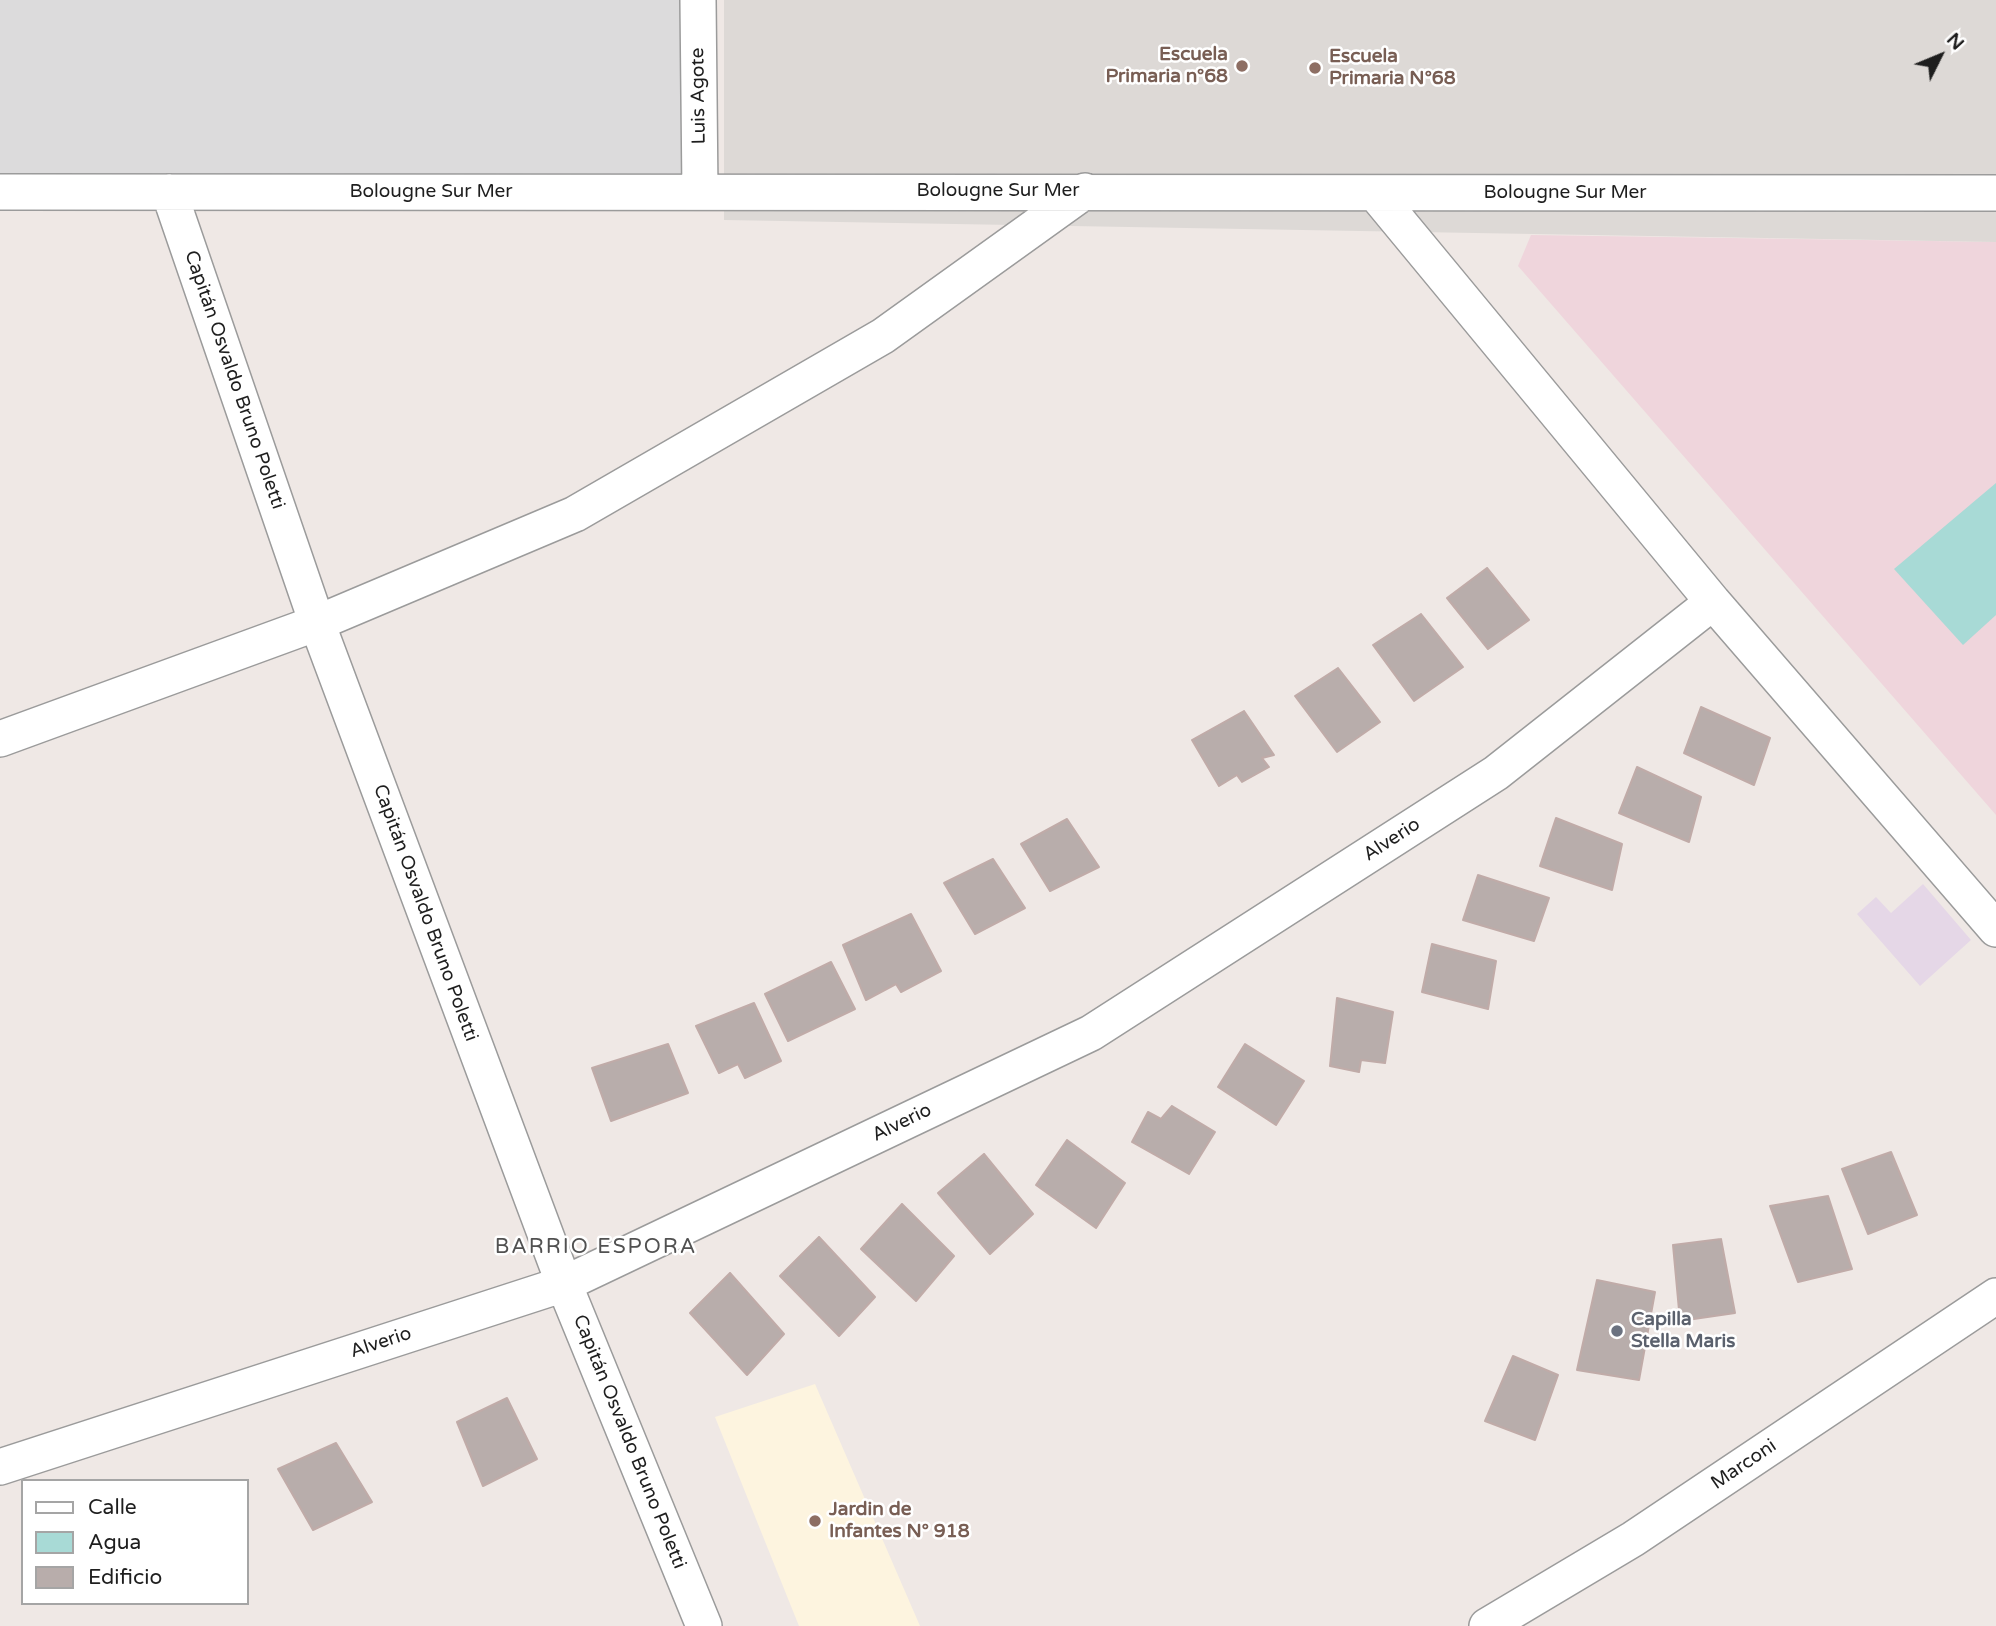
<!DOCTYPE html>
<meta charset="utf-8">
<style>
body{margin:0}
#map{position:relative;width:1996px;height:1626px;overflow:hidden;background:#efe8e5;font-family:"Varela Round",sans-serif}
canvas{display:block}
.legend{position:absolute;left:21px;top:1479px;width:228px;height:126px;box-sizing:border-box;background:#fff;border:2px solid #a5a5a5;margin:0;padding:9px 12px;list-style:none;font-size:21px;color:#1e1e1e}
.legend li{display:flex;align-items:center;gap:14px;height:35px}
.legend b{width:35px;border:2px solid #a5a5a5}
.north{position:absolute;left:1905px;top:21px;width:70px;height:70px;-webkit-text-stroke:5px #fff;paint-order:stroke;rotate:47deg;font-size:19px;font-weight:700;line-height:28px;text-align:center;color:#1e1e1e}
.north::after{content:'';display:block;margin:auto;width:24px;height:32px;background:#1e1e1e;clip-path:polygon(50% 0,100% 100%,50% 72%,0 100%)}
</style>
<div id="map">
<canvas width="1996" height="1626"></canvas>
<ul class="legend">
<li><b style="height:9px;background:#fff"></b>Calle</li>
<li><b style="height:19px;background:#a8dad6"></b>Agua</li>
<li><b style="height:19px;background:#b8adab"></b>Edificio</li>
</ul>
<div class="north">N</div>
</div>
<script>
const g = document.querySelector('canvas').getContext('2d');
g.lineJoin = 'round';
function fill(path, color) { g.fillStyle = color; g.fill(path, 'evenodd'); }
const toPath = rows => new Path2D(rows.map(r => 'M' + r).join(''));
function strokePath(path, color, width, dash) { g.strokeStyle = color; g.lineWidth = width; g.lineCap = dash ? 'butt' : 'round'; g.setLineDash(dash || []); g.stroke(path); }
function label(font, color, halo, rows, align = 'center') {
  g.font = font + ' "Varela Round",sans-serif'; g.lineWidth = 5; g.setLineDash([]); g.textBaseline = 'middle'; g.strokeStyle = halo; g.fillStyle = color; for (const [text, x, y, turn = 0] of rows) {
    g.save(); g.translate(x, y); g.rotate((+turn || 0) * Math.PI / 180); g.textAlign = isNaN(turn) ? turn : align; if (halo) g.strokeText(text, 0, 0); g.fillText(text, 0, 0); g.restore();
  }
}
const residential = toPath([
 [0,0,698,0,700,192,0,192]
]);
const commercial = toPath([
 [1531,235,1996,242,1996,815,1518,266]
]);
const industrial = toPath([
 [1923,884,1971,940,1920,986,1857,914,1876,897,1891,913]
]);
const education = toPath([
 [815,1384,920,1626,799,1626,715,1417]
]);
const airport = toPath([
 [724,0,1996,0,1996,242,724,220]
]);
const water = toPath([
 [1996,483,1996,615,1963,645,1894,569]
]);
const building = toPath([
 [1487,568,1529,620,1488,649,1447,598,1487,568],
 [1421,614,1463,667,1414,701,1373,645,1421,614],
 [1338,668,1380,722,1337,752,1295,696,1338,668],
 [1701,707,1770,738,1754,785,1684,753,1701,707],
 [1244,711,1274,755,1262,758,1269,767,1242,782,1237,775,1219,786,1192,740,1244,711],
 [1637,767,1701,797,1689,842,1619,813,1637,767],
 [1556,818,1622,844,1612,890,1540,866,1556,818],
 [1067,819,1099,867,1050,891,1021,844,1067,819],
 [993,859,1025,908,975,934,944,883,993,859],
 [1478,875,1549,898,1534,941,1463,920,1478,875],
 [911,914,941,971,901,992,896,984,866,1000,843,945,911,914],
 [1432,944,1496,961,1488,1009,1422,992,1432,944],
 [831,962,855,1009,788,1041,765,994,831,962],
 [1337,998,1393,1012,1385,1063,1361,1060,1359,1072,1330,1066,1337,998],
 [754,1003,781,1061,745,1078,738,1064,719,1073,696,1026,754,1003],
 [668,1044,688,1093,611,1121,592,1068,668,1044],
 [1245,1044,1304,1081,1276,1125,1218,1087,1245,1044],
 [1172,1106,1215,1132,1189,1174,1132,1142,1148,1112,1161,1119,1172,1106],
 [1067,1140,1125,1183,1096,1228,1036,1185,1067,1140],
 [1891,1152,1917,1215,1868,1234,1842,1169,1891,1152],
 [984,1154,1033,1214,990,1254,938,1193,984,1154],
 [1828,1196,1852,1269,1798,1282,1770,1206,1828,1196],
 [902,1204,954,1256,916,1301,861,1249,902,1204],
 [819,1237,875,1297,839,1336,780,1276,819,1237],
 [1721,1239,1735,1313,1680,1321,1673,1245,1721,1239],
 [730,1273,784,1334,747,1375,690,1313,730,1273],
 [1597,1280,1655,1292,1639,1380,1577,1370,1597,1280],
 [1513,1356,1558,1375,1535,1440,1485,1421,1513,1356],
 [507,1398,537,1459,483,1486,457,1422,507,1398],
 [336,1443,372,1502,313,1530,278,1469,336,1443]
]);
const minor = toPath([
 [698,0,700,192],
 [0,192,1996,193],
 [169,192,317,623,564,1284,704,1626],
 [1375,193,1713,602,1996,929],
 [0,739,317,623,575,514,883,336,1085,191],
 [0,1467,564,1284,1091,1033,1496,773,1713,602],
 [1487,1626,1633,1539,1996,1296]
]);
const markers = [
 [1242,66,7,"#8d6e63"],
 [1315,68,7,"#8d6e63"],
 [1617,1331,7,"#6b7280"],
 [815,1521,7,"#8d6e63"]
];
const educationNames = [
 ["Escuela",1228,55,"right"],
 ["Primaria n°68",1228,77,"right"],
 ["Escuela",1329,57],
 ["Primaria N°68",1329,79],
 ["Jardin de",829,1510],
 ["Infantes N° 918",829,1532]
];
const streetNames = [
 ["Luis Agote",699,96,-91],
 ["Bolougne Sur Mer",998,191],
 ["Bolougne Sur Mer",431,192],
 ["Bolougne Sur Mer",1565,193],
 ["Capitán Osvaldo Bruno Poletti",234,380,71],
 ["Alverio",1392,840,-33],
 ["Capitán Osvaldo Bruno Poletti",425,913,70],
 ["Alverio",902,1123,-26],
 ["Alverio",381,1343,-18],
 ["Capitán Osvaldo Bruno Poletti",629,1442,68],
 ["Marconi",1744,1465,-34]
];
const worshipNames = [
 ["Capilla",1631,1320],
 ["Stella Maris",1631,1342]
];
const neighbourhoodNames = [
 ["BARRIO ESPORA",596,1247]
];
fill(residential, '#dcdbdc');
fill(commercial, '#efd5dc');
fill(industrial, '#e5d7e7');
fill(education, '#fdf4df');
fill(airport, '#ddd9d6');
fill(water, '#a8dad6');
fill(building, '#b8adab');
strokePath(building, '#c0aba8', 2);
strokePath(minor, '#9b9b9b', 38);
strokePath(minor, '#fff', 35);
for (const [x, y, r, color] of markers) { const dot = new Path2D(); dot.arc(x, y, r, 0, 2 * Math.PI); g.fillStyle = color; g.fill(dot); strokePath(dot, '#fff', 2.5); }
label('bold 19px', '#785e54', '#fff', educationNames, 'left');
label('19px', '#1e1e1e', '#fff', streetNames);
label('bold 19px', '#5b616d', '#fff', worshipNames, 'left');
g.letterSpacing = '2px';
label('21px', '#515151', '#fff', neighbourhoodNames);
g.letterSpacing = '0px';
</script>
